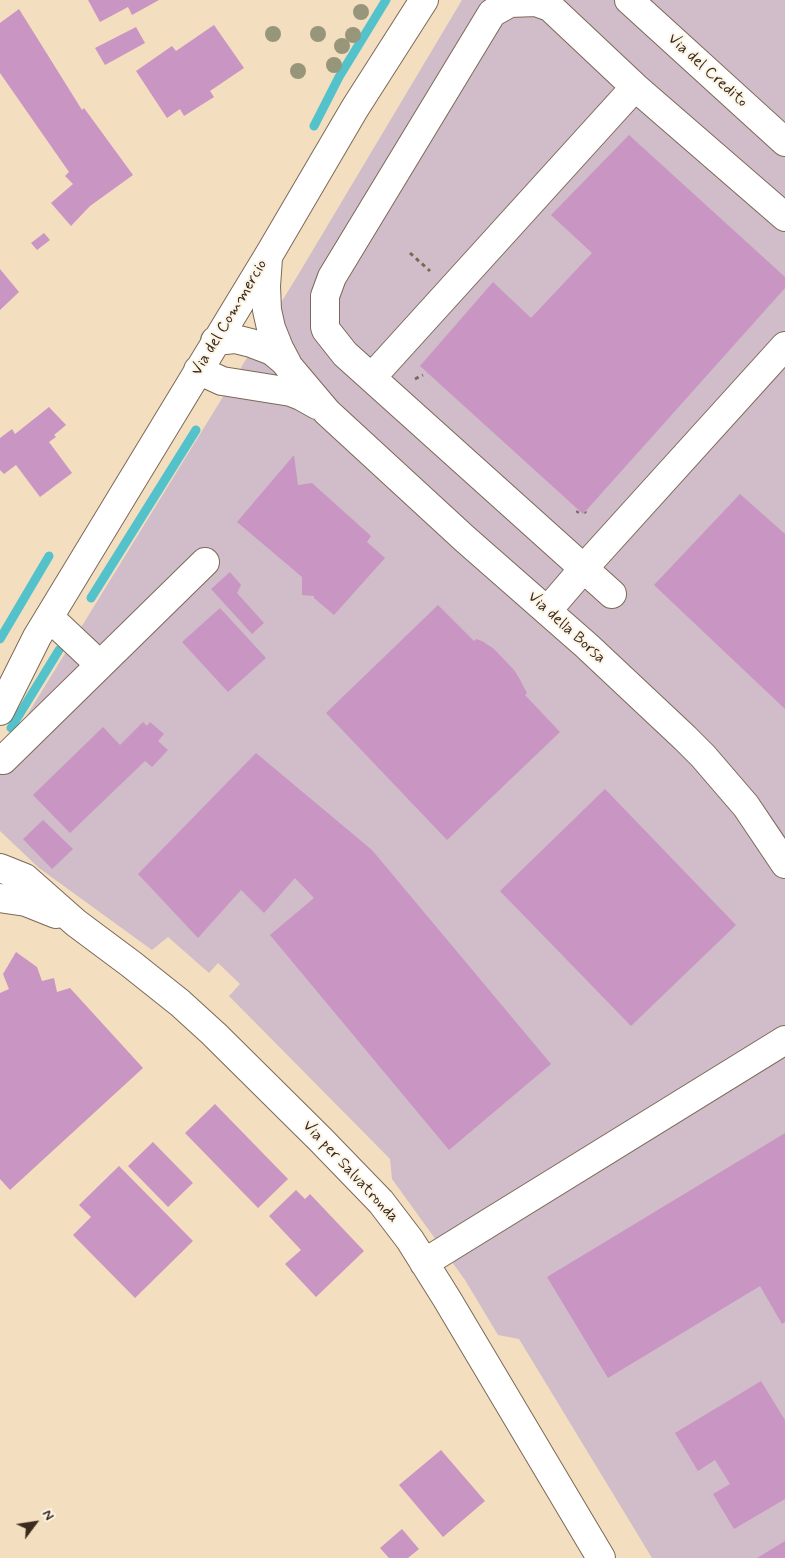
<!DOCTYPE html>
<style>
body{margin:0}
#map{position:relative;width:785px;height:1558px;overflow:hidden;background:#f3dec0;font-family:Mynerve,sans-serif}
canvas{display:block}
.north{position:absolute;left:10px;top:1498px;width:50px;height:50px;-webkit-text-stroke:4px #fcf5e5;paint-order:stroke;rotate:59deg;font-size:14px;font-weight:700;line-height:20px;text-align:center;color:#3b2a1e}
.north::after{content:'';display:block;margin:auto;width:18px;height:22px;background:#3b2a1e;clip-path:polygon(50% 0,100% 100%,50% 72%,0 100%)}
</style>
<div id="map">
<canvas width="785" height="1558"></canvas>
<div class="north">N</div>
</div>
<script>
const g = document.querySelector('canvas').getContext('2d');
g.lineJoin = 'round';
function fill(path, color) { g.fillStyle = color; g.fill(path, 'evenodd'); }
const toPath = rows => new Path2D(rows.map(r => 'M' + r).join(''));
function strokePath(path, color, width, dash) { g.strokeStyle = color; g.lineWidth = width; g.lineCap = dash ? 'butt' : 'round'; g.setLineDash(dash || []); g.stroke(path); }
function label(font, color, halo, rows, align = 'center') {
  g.font = font + ' Mynerve,sans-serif'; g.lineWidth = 4; g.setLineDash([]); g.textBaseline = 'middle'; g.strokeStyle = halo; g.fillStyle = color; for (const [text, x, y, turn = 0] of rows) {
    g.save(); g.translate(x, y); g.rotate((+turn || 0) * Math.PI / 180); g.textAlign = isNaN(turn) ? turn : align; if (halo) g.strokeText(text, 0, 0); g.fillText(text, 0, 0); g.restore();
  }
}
const industrial = toPath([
 [462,0,785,0,785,1558,652,1558,519,1339,498,1335,465,1280,392,1179,390,1159,229,996,240,984,218,963,209,973,168,937,152,950,39,868,0,831,0,759,298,275]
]);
const stream = toPath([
 [314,126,339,77,386,0],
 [91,598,196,430],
 [0,639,49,556],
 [11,728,59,650]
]);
const building = toPath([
 [88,0,159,0,132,15,128,7,100,22],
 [19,9,82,110,84,108,133,175,90,206,71,226,51,203,73,184,65,176,69,172,0,73,0,23],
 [214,25,244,68,210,91,214,97,184,116,180,109,167,118,136,71,172,46,176,51],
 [136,27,145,43,105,65,95,48],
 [629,135,785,277,785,288,583,514,420,366,493,282,531,318,592,253,551,215],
 [44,233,50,240,37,250,31,243],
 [0,269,19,292,0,310],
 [49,407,66,425,54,435,56,437,49,442,72,473,40,497,16,465,4,474,0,470,0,438,12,429,15,434],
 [294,455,298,485,312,483,371,536,367,542,385,558,334,615,314,598,314,596,302,595,302,577,237,522],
 [740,494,785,534,785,709,654,585],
 [230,572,241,585,237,593,264,623,252,634,211,589],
 [438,605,474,641,476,639,482,641,494,649,514,670,519,678,527,693,525,695,560,732,447,840,326,713],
 [220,608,266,658,228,692,182,642],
 [143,722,147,726,150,722,164,734,158,741,168,750,152,767,145,761,70,833,33,795,103,727,120,745],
 [256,753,372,850,551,1064,449,1150,270,935,314,898,295,878,264,913,241,890,198,938,138,874],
 [605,789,736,925,631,1026,500,891],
 [43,820,73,849,52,869,23,839],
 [16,952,37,967,42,981,54,978,57,992,70,988,143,1068,10,1190,0,1179,0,993,9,989,3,974],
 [215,1104,288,1179,258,1208,185,1133],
 [785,1133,785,1322,782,1324,760,1286,608,1378,547,1277],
 [153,1142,193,1183,168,1207,128,1166],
 [119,1166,193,1241,135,1298,73,1235,91,1217,79,1205],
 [296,1190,305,1199,310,1194,364,1251,316,1297,285,1264,301,1250,269,1216],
 [761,1381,785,1420,785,1499,734,1529,713,1494,730,1484,715,1460,698,1471,675,1433],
 [441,1450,485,1501,443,1537,399,1485],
 [402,1529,419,1549,408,1558,389,1558,380,1548],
 [785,1541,785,1558,757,1558]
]);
const path = toPath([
 [410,253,430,271],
 [415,379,423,375],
 [585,512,586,513],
 [577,513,578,511]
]);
const minor = toPath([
 [629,0,785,142],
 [268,258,266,286,267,310,271,328,279,348,287,363],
 [215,341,235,339,251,343,272,351,284,361,327,412,465,539,587,646,685,738,703,756,746,806,785,864],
 [198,370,222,381,291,392,301,396,317,405],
 [372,377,635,87],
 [612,594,345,354,326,330,325,327,325,296,332,277,492,13,510,3,536,2,550,7,635,87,785,217],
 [547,611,584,568,785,346],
 [49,617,100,665],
 [0,711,37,637,270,253,355,108,424,0],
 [3,760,205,562],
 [0,868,25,878,76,923,131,964,180,1003,214,1034,321,1140,381,1202,410,1240,447,1299,601,1558],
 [0,898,26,902,56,914],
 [424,1263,785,1040]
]);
const trees = [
 [361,12],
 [273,34],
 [318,34],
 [353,35],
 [342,46],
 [334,65],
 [298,71]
];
const streetNames = [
 ["Via del Credito",707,71,42],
 ["Via del Commercio",230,318,-59],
 ["Via della Borsa",566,628,42],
 ["Via per Salvatronda",350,1172,47]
];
fill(industrial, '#d1bdc9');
strokePath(stream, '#54c2cb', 9);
fill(building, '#c995c3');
strokePath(minor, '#7b6957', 30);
strokePath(path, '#7b6957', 3, [4, 4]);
strokePath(minor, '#fff', 28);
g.fillStyle = '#98967a';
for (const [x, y] of trees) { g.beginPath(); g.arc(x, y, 8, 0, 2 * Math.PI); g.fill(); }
label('16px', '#3b2a1e', '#fcf5e5', streetNames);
</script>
